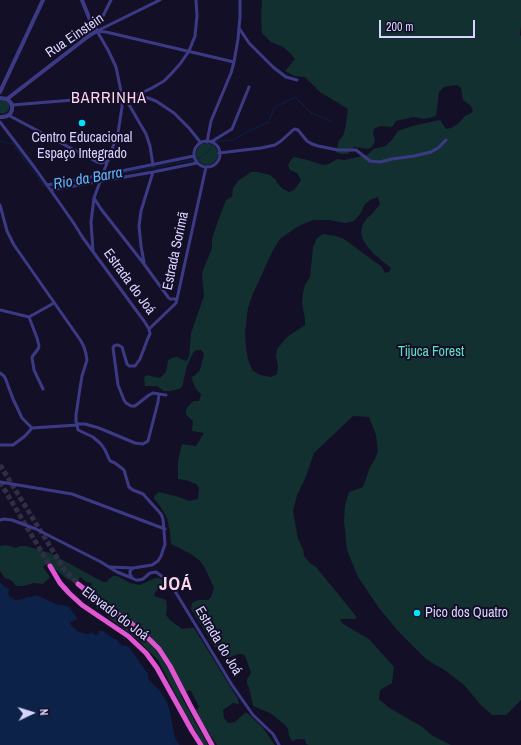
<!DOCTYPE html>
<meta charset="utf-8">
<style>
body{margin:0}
#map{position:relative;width:521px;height:745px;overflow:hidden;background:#130f26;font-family:"Archivo Narrow",sans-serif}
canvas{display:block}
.north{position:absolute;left:12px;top:693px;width:40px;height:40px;-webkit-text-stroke:3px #130f26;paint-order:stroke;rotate:86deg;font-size:11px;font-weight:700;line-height:16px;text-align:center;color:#d9d4ff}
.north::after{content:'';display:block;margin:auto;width:14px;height:18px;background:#d9d4ff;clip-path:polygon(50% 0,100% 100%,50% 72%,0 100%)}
.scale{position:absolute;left:379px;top:20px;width:96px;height:18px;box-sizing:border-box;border:2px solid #d9d4ff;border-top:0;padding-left:5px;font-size:12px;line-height:14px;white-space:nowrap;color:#d9d4ff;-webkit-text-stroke:3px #130f26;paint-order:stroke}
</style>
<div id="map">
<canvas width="521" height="745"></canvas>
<div class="north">N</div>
<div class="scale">200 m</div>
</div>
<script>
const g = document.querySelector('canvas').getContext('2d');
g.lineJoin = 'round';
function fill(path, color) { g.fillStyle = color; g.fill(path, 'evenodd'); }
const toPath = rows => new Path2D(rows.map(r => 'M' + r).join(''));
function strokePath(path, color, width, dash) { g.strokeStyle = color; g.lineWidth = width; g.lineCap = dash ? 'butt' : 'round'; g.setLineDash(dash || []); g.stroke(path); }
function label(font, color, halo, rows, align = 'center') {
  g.font = font + ' "Archivo Narrow",sans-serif'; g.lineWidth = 4; g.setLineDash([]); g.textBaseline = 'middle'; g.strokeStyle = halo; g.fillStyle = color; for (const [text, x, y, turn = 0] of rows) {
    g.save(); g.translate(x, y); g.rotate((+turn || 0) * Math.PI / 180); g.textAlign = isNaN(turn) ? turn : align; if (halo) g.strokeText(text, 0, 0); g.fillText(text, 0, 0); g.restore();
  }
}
const green = toPath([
 [262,0,521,0,521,26,520,35,521,36,521,700,506,715,492,715,480,704,464,685,446,671,426,659,397,630,379,608,358,577,347,550,344,521,345,505,349,492,363,487,370,467,374,461,378,451,376,435,369,417,353,416,314,453,305,479,297,495,293,511,298,539,303,549,304,556,310,563,316,567,356,616,356,619,340,619,341,622,348,627,369,639,394,667,392,683,380,690,379,699,388,707,405,717,421,726,433,736,451,745,309,745,306,744,305,739,298,739,292,741,289,736,288,729,284,724,270,713,253,706,249,687,247,684,247,679,251,673,247,661,245,656,242,654,238,654,231,657,228,658,226,656,214,646,191,609,192,603,198,600,208,600,211,597,214,588,205,568,200,561,191,554,171,544,170,532,167,518,160,506,154,498,155,495,159,492,179,497,189,501,198,499,199,488,196,484,186,480,178,479,178,461,182,444,196,446,204,433,192,431,193,421,186,415,186,410,189,405,194,401,199,401,201,394,196,389,191,377,194,376,200,370,204,354,201,350,196,350,193,353,187,366,182,387,179,389,171,391,164,391,157,386,145,386,144,377,147,375,160,378,166,372,168,361,171,358,177,357,186,361,189,357,191,333,204,296,202,275,203,270,212,248,212,239,219,218,226,200,232,197,233,188,238,181,251,172,258,172,270,175,276,180,277,183,283,189,289,192,294,190,301,180,297,173,290,170,288,165,291,160,294,157,304,159,323,165,329,164,337,159,344,160,367,155,374,149,385,146,391,141,398,131,412,126,440,120,446,129,451,128,459,123,465,116,471,113,473,111,471,106,463,100,461,88,457,85,444,87,439,92,436,116,424,119,413,117,405,119,396,121,392,127,380,126,374,129,373,134,375,139,374,143,372,147,368,149,354,147,348,154,341,154,336,152,339,140,343,136,346,125,348,109,320,92,305,77,294,76,285,71,295,59,290,53,283,47,271,42,262,33,261,17],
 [378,197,380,204,372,214,367,218,363,224,361,231,362,237,366,245,374,254,391,268,389,272,385,273,382,267,344,239,336,236,323,234,317,238,313,247,310,277,305,285,303,293,302,303,305,319,305,325,287,337,277,349,276,356,278,366,277,374,271,377,260,375,252,370,248,359,246,348,245,333,248,308,252,296,273,250,280,239,294,229,303,224,314,220,329,220,345,223,354,221,360,214,365,204,372,199],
 [0,100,5,100,9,104,9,109,8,111,3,114,0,113],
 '196 154a11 11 0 1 1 22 0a11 11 0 1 1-22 0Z',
 [6,545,16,548,20,546,26,546,50,553,103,582,107,582,109,579,113,576,117,576,130,583,140,585,155,578,159,578,164,581,165,585,160,587,156,591,154,596,166,600,167,606,166,615,170,620,182,629,190,628,194,628,238,699,239,704,233,703,223,710,224,718,228,723,235,722,246,712,263,728,275,745,217,745,203,724,196,710,198,709,199,707,191,691,189,690,181,695,181,696,208,745,204,745,185,713,158,660,136,638,110,619,104,610,100,607,97,609,93,602,95,593,91,587,92,583,86,582,80,577,78,581,73,581,67,579,50,565,46,564,43,567,50,577,43,584,34,583,23,586,16,586,11,580,5,578,0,571,0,546]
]);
const water = toPath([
 [0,583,2,584,5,587,9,589,8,592,9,596,15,600,23,599,27,597,33,597,36,595,56,604,63,605,69,607,78,619,71,622,70,623,72,626,77,631,86,634,92,633,93,632,94,634,95,635,99,634,98,631,103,631,114,639,118,640,117,641,121,644,121,645,123,646,124,645,129,647,148,674,148,679,160,691,167,702,170,712,175,738,180,745,0,745]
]);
const stream = toPath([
 [0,141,13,144,44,186,46,186],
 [102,177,193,160,198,159,208,152,213,142,233,140,249,131,269,122,274,108,295,97,311,113,331,121],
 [49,187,99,178]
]);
const trunkTunnel = toPath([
 [0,465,64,569,78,584],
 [0,482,50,566]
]);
const minor = toPath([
 [94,26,100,22,111,0],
 [239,28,249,43,273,67,286,77,297,80],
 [97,31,106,32,234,62],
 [97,31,160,0],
 [124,96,146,134,150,146,153,165],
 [135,96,152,88,164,81,171,74,180,64,189,51,195,36,197,16,196,0],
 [12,105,122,96,135,96,148,98,156,101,174,113,189,128,201,143],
 [8,115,97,162,101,163,108,161],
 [0,122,35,168,73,222,83,238,144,321,149,329,150,334,148,338,140,359,135,366,129,366,127,364,122,347,118,345,116,345,114,346,113,348,118,385,124,400,126,403,131,406,135,406,149,395,153,393,159,394,158,402,148,441,143,444,135,443,99,428,85,424,78,424,77,425,78,430,93,437,101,444,105,450,110,461,115,463,124,470,129,487,133,490,143,494,161,514,163,519,165,544,161,556,158,561,152,565,133,568,130,571,130,574,132,578,136,580,139,580,143,579,150,573,156,572,163,577,170,583,232,685,253,715,273,734,279,745],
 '194 154a13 13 0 1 1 26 0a13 13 0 1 1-26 0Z',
 [207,142,211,121,231,73,234,62,238,39,240,17,240,0],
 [211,142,232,129,249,87],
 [219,153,261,148,275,145,281,141,293,130,295,129,298,130,307,141,312,144,318,146,338,150,356,150,370,161,380,162,392,159,414,156,431,152,438,148,446,140],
 [47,185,102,175,194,156],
 [51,190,153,172,197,163],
 [94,198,101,209,144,264,168,297,170,299,177,299],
 [0,205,7,231,14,245,81,341,84,347,86,354,87,360,82,376,80,388,76,415,76,422,78,424],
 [93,251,91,222,94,198,118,133,122,107,122,96,116,67,108,50,97,31],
 [144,262,141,246,139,226,141,211,153,172],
 [0,310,29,317,54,303],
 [29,317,37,338,39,346,38,349,32,357,34,370,43,389],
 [149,329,172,307,176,303,177,299,206,167],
 [0,373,4,376,6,380,13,399,22,418,32,428],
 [159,394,166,395],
 [0,445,13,445,25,436,32,428,77,425],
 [0,482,72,494,165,529],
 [0,520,4,519,12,520,36,529,101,562,117,572,132,578],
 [110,567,133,568]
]);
const tertiary = toPath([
 [0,92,43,0],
 [0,98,7,99],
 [7,99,90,35,97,31,90,20,82,0],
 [0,117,3,117,7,116,10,114,12,110,12,106,11,103,7,99]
]);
const trunk = toPath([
 [50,566,60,583,69,593,82,605,128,636,146,653,157,668,192,731,201,745],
 [78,584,100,602,131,623,151,641,159,649,170,666,190,705,207,736,212,745]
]);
const markers = [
 [82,123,4,"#00e5ff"],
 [417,613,4,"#00e5ff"]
];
const streetNames = [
 ["Rua Einstein",75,36,-34],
 ["Estrada Sorimã",176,251,-78],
 ["Estrada do Joá",129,282,54],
 ["Elevado do Joá",115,614,37],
 ["Estrada do Joá",218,641,59]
];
const poiNames = [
 ["Centro Educacional",82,138],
 ["Espaço Integrado",82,154],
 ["Pico dos Quatro",425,613,"left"]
];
const parkNames = [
 ["Tijuca Forest",431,352]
];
const waterNames = [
 ["Rio da Barra",88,179,-10]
];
const quarterNames = [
 ["BARRINHA",109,99]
];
const districtNames = [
 ["JOÁ",176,585]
];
fill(green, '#12302f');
fill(water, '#0c2248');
strokePath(stream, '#0c2248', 1);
strokePath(trunkTunnel, '#312d47', 5, [5, 2.5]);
strokePath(minor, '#3d3a85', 3);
strokePath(tertiary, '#3d3a85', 4);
strokePath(trunk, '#e055d1', 5);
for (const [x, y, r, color] of markers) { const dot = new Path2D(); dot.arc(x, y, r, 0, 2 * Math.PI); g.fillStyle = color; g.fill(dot); strokePath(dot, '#130f26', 1.5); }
label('14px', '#d9d4ff', '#130f26', streetNames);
label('14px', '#d9d4ff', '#130f26', poiNames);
label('14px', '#5fe0c0', '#130f26', parkNames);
label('italic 15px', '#62b6ff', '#130f26', waterNames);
g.letterSpacing = '1px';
label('16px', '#ffd6f0', '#130f26', quarterNames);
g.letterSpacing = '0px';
g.letterSpacing = '1px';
label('bold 18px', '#ffd6f0', '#130f26', districtNames);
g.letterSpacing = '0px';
</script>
